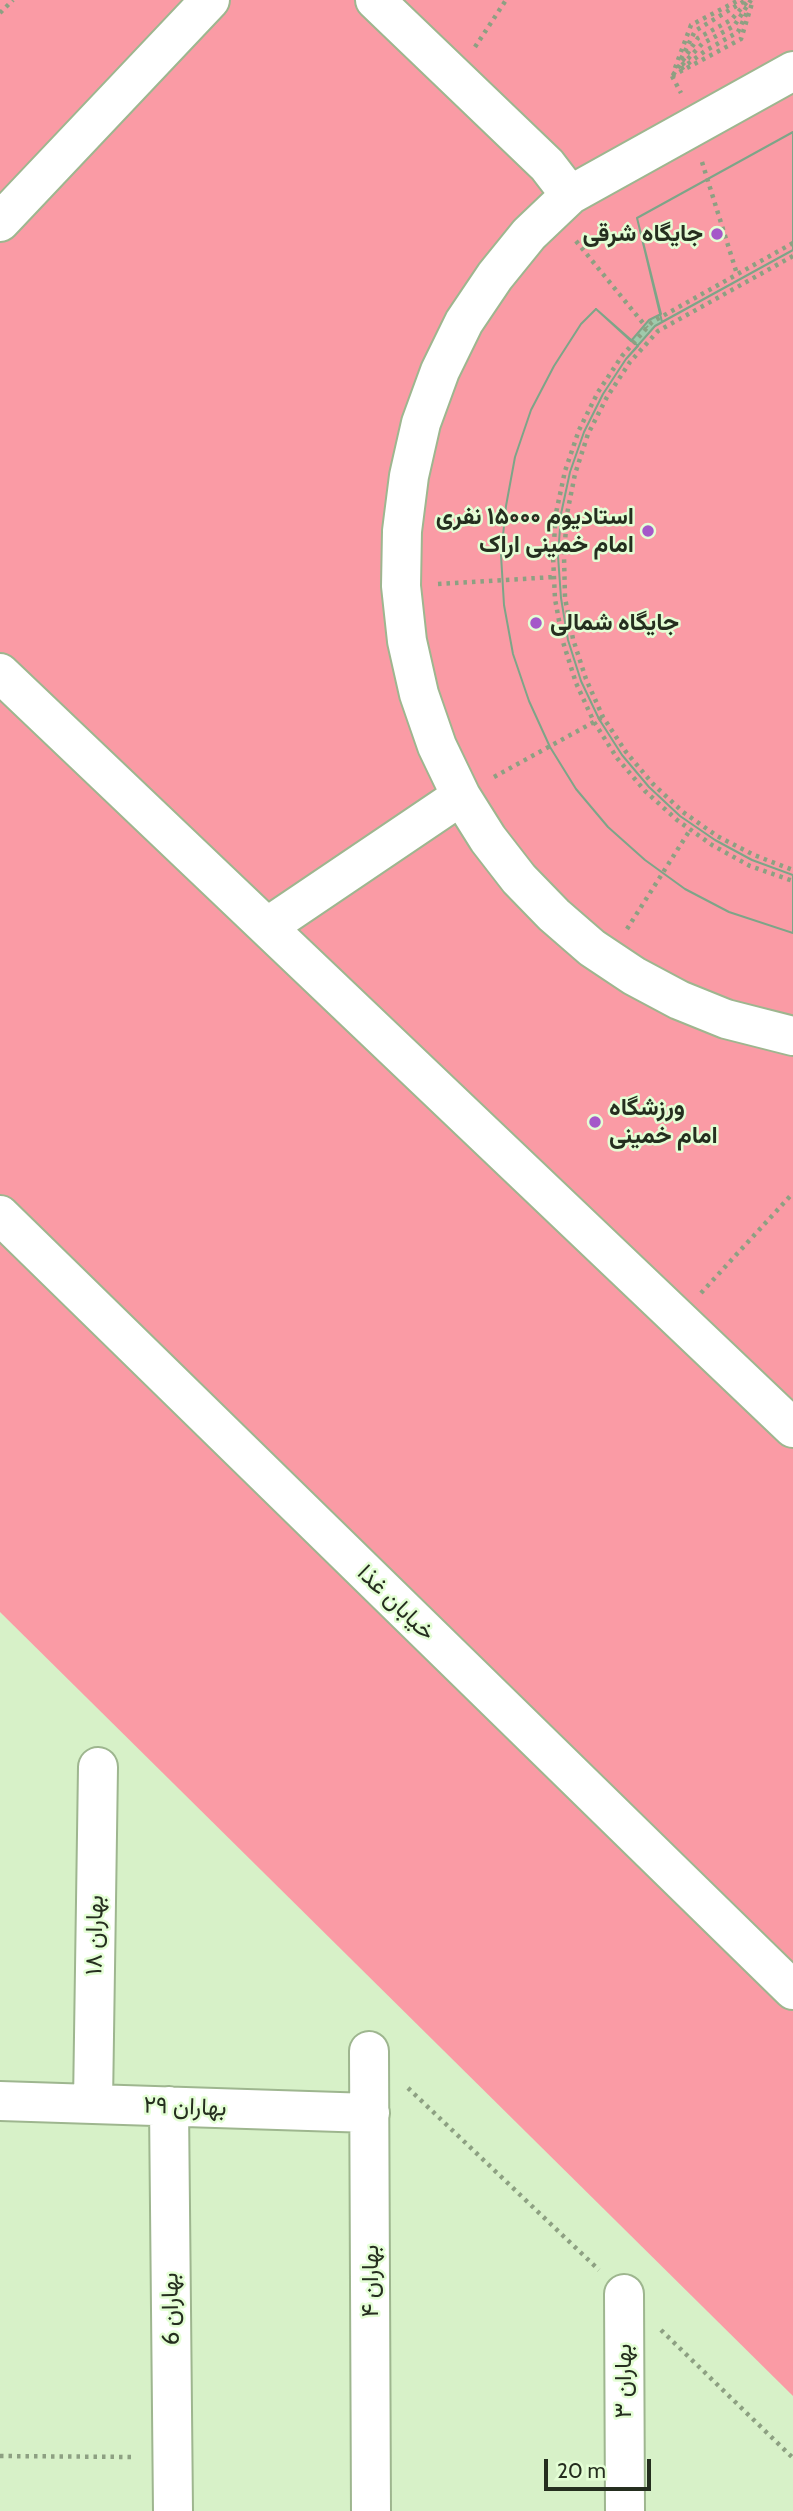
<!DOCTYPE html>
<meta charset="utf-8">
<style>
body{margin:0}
#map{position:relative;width:793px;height:2511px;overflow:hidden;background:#d7f1c8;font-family:Cabin,sans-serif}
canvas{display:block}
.scale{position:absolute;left:544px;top:2459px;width:107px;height:32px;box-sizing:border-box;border:4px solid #252e1f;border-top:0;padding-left:9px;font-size:21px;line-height:24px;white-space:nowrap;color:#252e1f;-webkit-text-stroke:5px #e4fed5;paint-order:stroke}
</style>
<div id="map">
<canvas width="793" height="2511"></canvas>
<div class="scale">20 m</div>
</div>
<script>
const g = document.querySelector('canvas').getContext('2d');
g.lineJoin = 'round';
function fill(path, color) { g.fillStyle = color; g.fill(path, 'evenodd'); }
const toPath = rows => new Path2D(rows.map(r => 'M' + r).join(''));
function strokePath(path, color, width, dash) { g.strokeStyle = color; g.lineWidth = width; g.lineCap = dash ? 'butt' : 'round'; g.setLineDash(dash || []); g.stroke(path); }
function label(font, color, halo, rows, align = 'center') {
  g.font = font + ' Cabin,Vazirmatn,sans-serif'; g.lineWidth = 5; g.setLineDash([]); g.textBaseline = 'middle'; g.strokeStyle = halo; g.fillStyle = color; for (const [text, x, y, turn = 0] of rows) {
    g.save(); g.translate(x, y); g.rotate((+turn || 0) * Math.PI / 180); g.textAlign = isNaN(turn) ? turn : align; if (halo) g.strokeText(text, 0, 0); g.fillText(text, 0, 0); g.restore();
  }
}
const green = toPath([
 [0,0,793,0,793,2396,0,1612]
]);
const building = toPath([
 [793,132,793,250,662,322,637,218,793,132],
 [793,132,793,250,655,326,626,359,603,394,584,432,570,472,561,514,558,556,561,598,568,640,581,681,599,719,622,755,649,787,680,816,715,840,752,860,793,875,793,933,729,912,685,889,645,860,608,827,576,789,550,747,529,701,513,654,504,605,501,555,506,506,515,457,531,410,554,366,581,324,596,309,631,341,649,320,661,314,637,218,793,132],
 [596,309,638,346,626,359,603,394,584,432,570,472,561,514,558,556,561,598,568,640,581,681,599,719,622,755,649,787,680,816,715,840,752,860,793,875,793,933,729,912,685,889,645,860,608,827,576,789,550,747,529,701,513,654,504,605,501,555,506,506,515,457,531,410,554,366,581,324,596,309]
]);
const path = toPath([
 [0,13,13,0],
 [475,47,506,0],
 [681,59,695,31,746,0],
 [682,65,702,44,734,26,751,0],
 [675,68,691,25,739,0],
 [681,69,705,51,738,32,747,12],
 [673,75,698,38,731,20,747,2],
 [672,76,681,93],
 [672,76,741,39,753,0],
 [702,162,737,274],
 [576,241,647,328],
 [793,243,652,322,622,356,598,392,579,430,565,471,556,513,553,556,555,599,563,642,576,683,594,722,617,758,645,791,677,820,712,845,750,866,793,881],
 [793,256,658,331,630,362,607,397,588,434,575,474,567,514,564,556,565,598,573,639,586,679,603,717,626,752,653,784,683,812,717,836,754,855,793,870],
 [438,584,554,577],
 [494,777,603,717],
 [627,929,690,830],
 [701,1293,793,1193],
 [408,2088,599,2270],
 [661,2330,793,2458],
 [0,2456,136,2457]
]);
const minor = toPath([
 [375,0,547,165,570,195],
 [793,71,570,195,529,234,495,276,464,322,440,371,421,423,409,476,402,531,401,586,407,641,419,694,437,746,461,796,488,839,519,879,554,915,592,948,634,976,679,1000,726,1019,793,1036],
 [0,222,210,0],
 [0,673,793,1428],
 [267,927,461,796],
 [0,1215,793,1990],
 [369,2051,371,2511],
 [0,2101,370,2113],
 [93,2103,98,1767],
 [169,2106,173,2511],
 [624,2294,625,2511]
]);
const markers = [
 [717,234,7,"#a558c9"],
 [648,531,7,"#a558c9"],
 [536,623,7,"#a558c9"],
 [595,1122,7,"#a558c9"]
];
const poiNames = [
 ["جایگاه شرقی",703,234],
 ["استادیوم ۱۵۰۰۰ نفری",634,517],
 ["امام خمینی اراک",634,545],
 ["جایگاه شمالی",550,623,"left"],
 ["ورزشگاه",609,1108,"left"],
 ["امام خمینی",609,1136,"left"]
];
const streetNames = [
 ["خیابان غذا",396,1603,44],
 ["بهاران ۱۸",95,1935,-89],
 ["بهاران ۲۹",185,2107,2],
 ["بهاران ۴",371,2281,-90],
 ["بهاران 6",171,2309,-91],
 ["بهاران ۳",624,2381,-90]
];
fill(green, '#fa9ba5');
fill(building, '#a0c9ab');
strokePath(building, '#7da588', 2);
strokePath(minor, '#9eb68f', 42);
strokePath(path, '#8da082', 4.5, [3.5, 5]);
strokePath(minor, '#fff', 38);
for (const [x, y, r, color] of markers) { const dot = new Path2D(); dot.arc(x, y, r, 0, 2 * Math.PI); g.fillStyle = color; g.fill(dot); strokePath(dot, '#e4fed5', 2.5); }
label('bold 24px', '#252e1f', '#e4fed5', poiNames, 'right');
label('24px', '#252e1f', '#e4fed5', streetNames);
</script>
